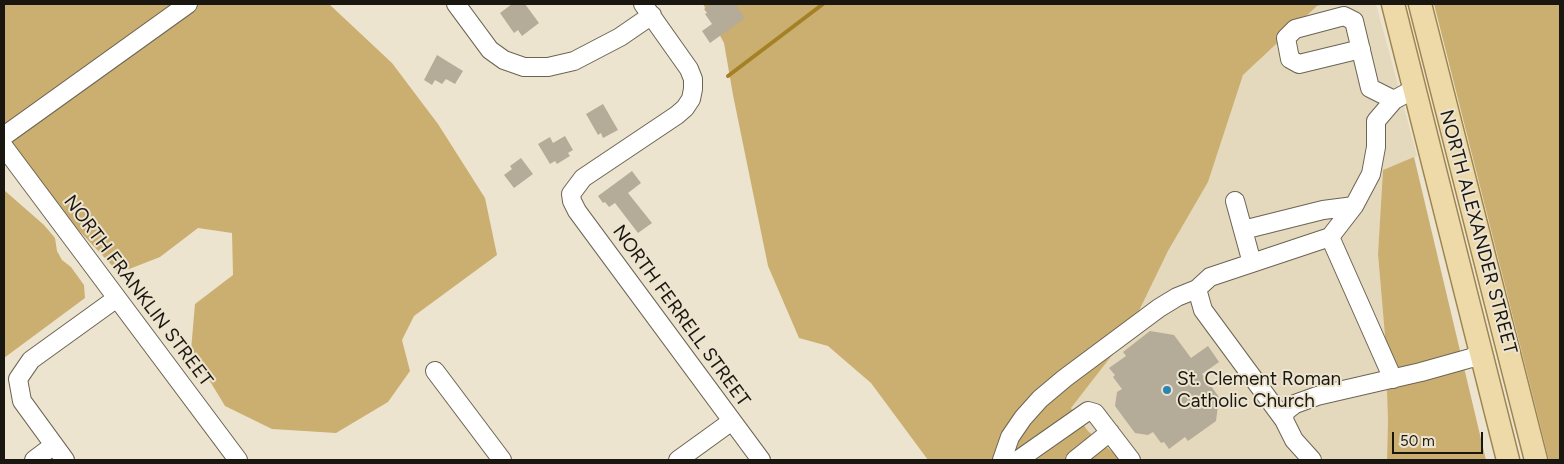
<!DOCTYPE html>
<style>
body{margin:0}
#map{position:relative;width:1564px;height:464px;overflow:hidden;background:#ede4d0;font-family:Figtree,sans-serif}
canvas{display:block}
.frame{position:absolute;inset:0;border:5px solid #1a1710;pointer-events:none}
.scale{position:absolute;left:1392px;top:432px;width:91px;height:22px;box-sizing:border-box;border:2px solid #1a1710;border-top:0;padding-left:6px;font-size:15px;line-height:18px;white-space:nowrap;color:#1a1710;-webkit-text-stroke:4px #ede4d0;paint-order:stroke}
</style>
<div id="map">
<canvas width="1564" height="464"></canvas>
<div class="frame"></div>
<div class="scale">50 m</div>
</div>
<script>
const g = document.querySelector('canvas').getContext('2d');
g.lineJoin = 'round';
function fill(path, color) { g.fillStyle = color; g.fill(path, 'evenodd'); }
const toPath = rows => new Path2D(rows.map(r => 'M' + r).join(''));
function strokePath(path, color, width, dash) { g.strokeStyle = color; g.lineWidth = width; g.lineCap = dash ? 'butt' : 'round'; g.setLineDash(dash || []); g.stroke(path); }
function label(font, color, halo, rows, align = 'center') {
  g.font = font + ' Figtree,sans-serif'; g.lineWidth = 4; g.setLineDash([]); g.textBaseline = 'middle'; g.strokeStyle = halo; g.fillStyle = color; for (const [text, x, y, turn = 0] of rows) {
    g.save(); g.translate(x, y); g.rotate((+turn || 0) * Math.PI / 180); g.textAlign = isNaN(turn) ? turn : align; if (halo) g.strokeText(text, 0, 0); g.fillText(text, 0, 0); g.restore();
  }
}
const built = toPath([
 [1324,4,1376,4,1417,156,1383,170,1378,254,1385,336,1388,421,1387,460,1122,460,1088,431,1071,408,1113,354,1136,317,1168,251,1208,182,1243,75,1317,6]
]);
const green = toPath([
 [4,4,176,4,4,127],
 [200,4,329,4,392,63,438,124,485,198,497,255,414,316,402,340,410,371,388,402,336,433,272,429,225,406,191,350,195,304,233,275,232,233,198,228,160,257,119,273,52,202,10,139],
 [703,4,1324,4,1317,6,1243,75,1208,182,1168,251,1136,317,1113,354,1071,408,1088,431,1122,460,928,460,871,383,828,346,799,338,768,266,733,95,724,43],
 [1434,4,1560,4,1560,460,1549,460],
 [1414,157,1486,460,1387,460,1388,421,1385,336,1378,254,1383,170],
 [4,190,44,225,55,238,57,251,62,260,71,267,84,285,85,298,4,358]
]);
const stream = toPath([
 [728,76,823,4]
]);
const building = toPath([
 [512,4,525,4,539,23,522,36,518,30,514,33,500,13],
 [711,4,735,4,745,18,710,43,702,31,712,24,705,14,707,13,704,9],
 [437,55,463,71,455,84,446,79,442,84,435,80,432,85,424,80],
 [603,104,618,130,603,138,601,133,598,135,586,114],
 [565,136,573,150,568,153,570,156,557,164,555,161,550,164,538,144,550,137,553,143],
 [521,158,533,174,514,188,504,175,512,169,510,166],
 [632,171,641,183,628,193,652,223,638,233,615,203,609,207,605,202,603,203,598,196],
 [1150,331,1174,335,1191,358,1208,346,1219,362,1202,374,1219,397,1216,421,1188,441,1185,437,1169,449,1164,442,1161,443,1153,432,1148,435,1135,433,1115,406,1117,392,1122,389,1113,377,1115,375,1109,368,1126,356,1123,352]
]);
const minor = toPath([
 [456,4,490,50,504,60,524,67,548,67,574,61,620,37,652,15],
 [643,4,689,69,693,79,693,89,691,99,685,108,677,115,583,178,571,194,572,201,577,211,761,460],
 [1361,49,1299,64,1290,59,1286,38,1295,29,1344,16,1354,21,1370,88,1394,100],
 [4,136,188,4],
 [4,147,238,460],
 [1235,201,1252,263],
 [1243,230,1323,210,1354,206],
 [435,371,502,460],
 [1393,379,1330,237,1354,206,1371,174,1376,147,1376,121,1394,100,1414,89],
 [1284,420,1203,310,1197,289,1210,277,1330,237],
 [34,460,54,445],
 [65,460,22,401,18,379,31,360,117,298],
 [678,460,732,421],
 [1002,460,1010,437,1023,418,1040,399,1065,378,1159,308,1177,297,1197,289],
 [1018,460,1088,411,1095,413,1131,460],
 [1075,460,1110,432],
 [1312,460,1294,440,1284,420,1285,412,1295,404,1317,396,1421,372,1471,358,1481,351]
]);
const major = toPath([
 [1393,4,1508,460],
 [1420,4,1536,460]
]);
const markers = [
 [1167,390,5,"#2d84b3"]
];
const streetNames = [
 ["NORTH ALEXANDER STREET",1478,232,75],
 ["NORTH FRANKLIN STREET",138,291,53],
 ["NORTH FERRELL STREET",681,316,54]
];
const poiNames = [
 ["St. Clement Roman",1177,379],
 ["Catholic Church",1177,401]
];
fill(built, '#e4d8bd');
fill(green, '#cbaf70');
strokePath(stream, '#a48125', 4);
fill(building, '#b4ab98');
strokePath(minor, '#6c6453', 20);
strokePath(major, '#9d854e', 25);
strokePath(minor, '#fff', 18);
strokePath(major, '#eed9a9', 22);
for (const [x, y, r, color] of markers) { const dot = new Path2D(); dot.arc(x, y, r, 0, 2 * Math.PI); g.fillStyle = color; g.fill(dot); strokePath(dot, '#ede4d0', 2); }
label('19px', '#1a1710', '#ede4d0', streetNames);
label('19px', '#1a1710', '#ede4d0', poiNames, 'left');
</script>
